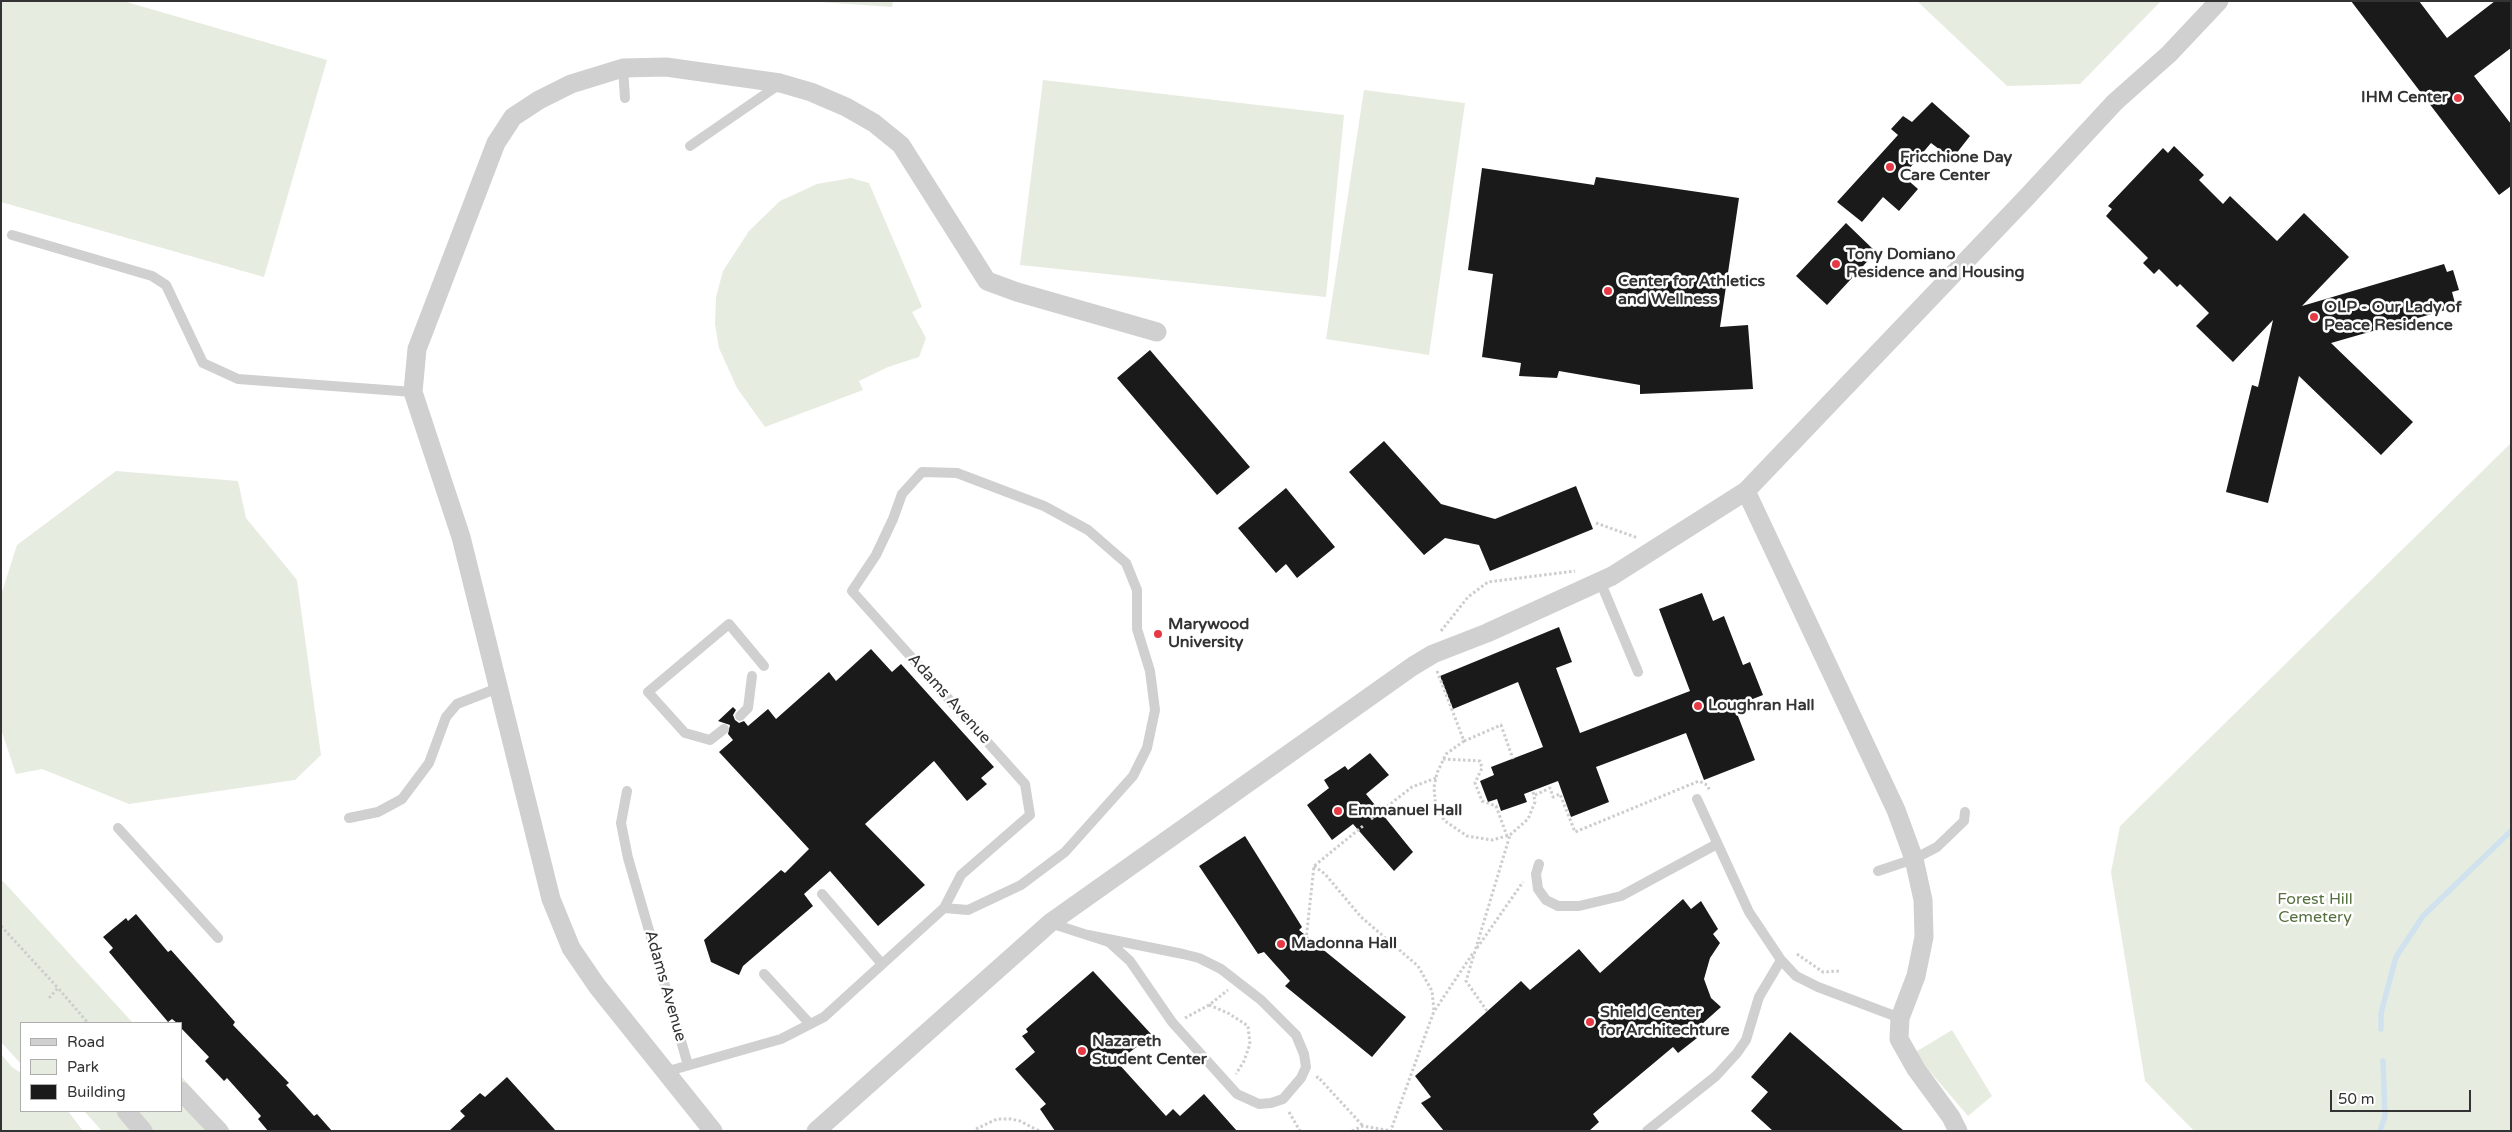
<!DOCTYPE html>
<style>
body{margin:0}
#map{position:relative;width:2512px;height:1132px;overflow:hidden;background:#fff;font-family:"Varela Round",sans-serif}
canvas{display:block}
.frame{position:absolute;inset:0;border:2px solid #333;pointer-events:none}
.legend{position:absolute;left:20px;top:1022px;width:162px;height:90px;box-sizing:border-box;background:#fff;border:1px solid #adadad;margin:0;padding:6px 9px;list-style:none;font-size:15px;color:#333}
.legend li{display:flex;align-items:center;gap:10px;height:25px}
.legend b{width:25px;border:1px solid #adadad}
.scale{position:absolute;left:2330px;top:1090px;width:141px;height:22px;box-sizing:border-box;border:2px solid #333;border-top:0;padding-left:6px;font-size:15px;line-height:18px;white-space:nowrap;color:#333;-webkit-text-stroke:4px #fff;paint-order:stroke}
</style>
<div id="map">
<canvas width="2512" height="1132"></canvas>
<div class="frame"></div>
<ul class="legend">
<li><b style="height:6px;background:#d0d0d0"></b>Road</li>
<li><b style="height:14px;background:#e6ecdf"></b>Park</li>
<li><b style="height:14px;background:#1a1a1a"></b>Building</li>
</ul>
<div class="scale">50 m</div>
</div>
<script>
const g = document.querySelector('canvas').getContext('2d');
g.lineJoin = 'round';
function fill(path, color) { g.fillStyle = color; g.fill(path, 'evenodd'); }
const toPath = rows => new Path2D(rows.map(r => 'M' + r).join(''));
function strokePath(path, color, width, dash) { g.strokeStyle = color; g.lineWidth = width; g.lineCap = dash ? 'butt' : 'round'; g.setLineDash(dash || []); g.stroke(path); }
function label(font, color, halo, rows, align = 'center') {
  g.font = font + ' "Varela Round",sans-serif'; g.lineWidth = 5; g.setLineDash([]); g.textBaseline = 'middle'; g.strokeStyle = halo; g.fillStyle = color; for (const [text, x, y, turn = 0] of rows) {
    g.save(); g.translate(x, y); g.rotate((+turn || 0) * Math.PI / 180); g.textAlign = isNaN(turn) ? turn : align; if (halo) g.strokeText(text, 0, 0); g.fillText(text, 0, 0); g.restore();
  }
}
const green = toPath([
 [1,1,123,1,327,60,264,277,1,202],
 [806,1,893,1,892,7],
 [1917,1,2161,1,2080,84,2007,86],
 [1043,80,1344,115,1326,297,1020,265],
 [1364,90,1465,103,1429,355,1326,339],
 [851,178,869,183,922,307,912,312,926,338,919,357,888,367,859,381,863,390,765,427,737,388,719,348,715,324,716,297,723,271,749,231,780,201,817,184],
 [2511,443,2511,1131,2194,1131,2145,1081,2111,872,2120,826],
 [116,471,238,481,246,518,297,580,321,755,295,780,129,804,42,769,16,774,1,729,1,595,17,545],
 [1,879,133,1023,21,1023,21,1064,1,1042],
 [1952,1030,1992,1096,1968,1116,1914,1053],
 [1,1054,12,1067,21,1073,21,1111,68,1111,83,1131,1,1131],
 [181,1076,231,1131,102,1131,84,1111,181,1111]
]);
const stream = toPath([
 [2381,1029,2381,1013,2396,957,2423,916,2511,831],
 [2380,1131,2385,1116,2383,1061]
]);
const building = toPath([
 [2351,1,2419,1,2447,38,2495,1,2511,1,2511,48,2474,76,2511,124,2511,186,2499,195],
 [1932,102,1970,136,1952,159,1931,143,1903,176,1918,189,1899,211,1883,197,1862,222,1837,202,1898,135,1891,129,1903,116,1912,122],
 [2174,146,2204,175,2199,180,2223,204,2230,196,2277,241,2304,213,2349,257,2302,306,2444,264,2447,272,2453,270,2459,290,2452,292,2456,307,2331,343,2413,422,2381,455,2299,376,2268,503,2226,492,2252,385,2258,387,2273,320,2233,362,2196,326,2209,313,2180,284,2177,287,2159,269,2154,274,2143,263,2148,258,2106,216,2112,209,2108,206,2163,148,2168,153],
 [1482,168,1594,185,1596,177,1739,198,1720,327,1748,325,1753,389,1640,394,1640,385,1559,371,1557,378,1519,376,1521,363,1482,357,1493,274,1468,270],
 [1846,223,1876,252,1827,305,1796,276],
 [1150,350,1250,467,1217,495,1117,378],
 [1384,441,1441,504,1495,519,1576,486,1593,529,1490,571,1479,545,1445,538,1424,555,1349,472],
 [1286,488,1335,547,1297,578,1286,564,1276,573,1238,528],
 [1702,593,1713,621,1724,616,1743,665,1750,662,1763,695,1745,702,1749,712,1738,716,1755,760,1704,780,1686,733,1596,767,1609,802,1571,817,1558,781,1524,794,1527,802,1501,811,1497,799,1488,802,1480,781,1494,775,1491,767,1543,747,1518,682,1453,709,1440,676,1559,627,1572,662,1556,668,1580,733,1690,691,1659,609],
 [871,649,892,672,901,664,994,767,981,778,987,784,967,801,934,761,865,824,925,885,878,926,830,871,804,894,813,906,743,966,739,975,711,962,704,940,781,870,785,873,809,849,719,752,733,740,728,734,730,725,718,721,733,707,736,710,733,715,735,720,739,723,744,721,748,726,768,709,776,719,829,672,836,681],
 [1370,753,1389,775,1366,794,1413,852,1394,871,1353,824,1332,840,1307,805,1329,788,1324,780,1345,766,1348,770],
 [1245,836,1302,927,1299,930,1406,1017,1372,1057,1285,986,1290,981,1264,952,1258,954,1199,866],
 [1683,899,1691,909,1701,901,1718,929,1713,934,1720,943,1710,958,1704,979,1711,998,1721,1007,1693,1032,1697,1038,1678,1053,1673,1047,1593,1114,1599,1122,1589,1131,1444,1131,1421,1103,1431,1097,1415,1076,1521,981,1530,990,1579,949,1600,973],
 [136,914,168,952,171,950,235,1022,233,1025,289,1083,286,1085,314,1116,317,1114,332,1131,268,1131,258,1119,261,1116,227,1078,224,1081,205,1061,209,1057,181,1028,181,1023,177,1023,172,1019,168,1022,109,952,113,948,103,937,126,918,128,921],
 [1093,971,1152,1035,1117,1062,1166,1116,1173,1109,1180,1116,1204,1094,1237,1131,1055,1131,1040,1109,1046,1104,1015,1069,1035,1052,1022,1036,1028,1032,1026,1029],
 [1790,1032,1904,1131,1773,1131,1751,1111,1768,1092,1751,1077],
 [507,1077,556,1131,449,1131,465,1116,460,1111,480,1093,485,1097]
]);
const path = toPath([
 [1596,523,1638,538],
 [1441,631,1468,597,1488,582,1575,571],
 [1437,671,1464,741,1446,754,1437,773,1434,787,1435,800,1438,811,1445,821,1467,836,1492,840,1510,835,1528,819,1535,802,1533,791],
 [1464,741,1501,725,1513,759],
 [1443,759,1480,761,1482,768,1475,783,1482,801,1496,806,1507,836],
 [1535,795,1550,788,1553,797,1560,794,1575,832,1699,781,1707,785,1710,791],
 [1371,819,1412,787,1436,778],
 [1314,866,1325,874,1361,917,1418,966,1432,991,1434,1011,1391,1130],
 [1,926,58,988],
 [1306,940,1314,866,1363,826],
 [1477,948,1523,882],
 [1797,954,1823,972,1840,971],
 [49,998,58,988,88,1023],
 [1209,1005,1228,1013,1248,1026,1250,1044,1244,1061,1236,1074],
 [1435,1010,1473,953],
 [1487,1011,1466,981,1510,835],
 [1185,1018,1209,1005,1228,990],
 [1316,1078,1318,1077,1363,1126],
 [1289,1112,1300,1131],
 [976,1129,997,1119,1011,1119,1020,1121,1039,1131],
 [1352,1131,1363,1126,1392,1131]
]);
const service = toPath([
 [623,68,625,98],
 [690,146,780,84],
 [12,235,152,276,166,285,203,363,238,379,413,392],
 [1600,581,1638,672],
 [740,716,748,708,752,676],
 [724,729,710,740,685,733,648,692,729,624,764,666],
 [627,791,621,823,628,858,688,1065],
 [1697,799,1749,912,1781,960,1796,976,1818,987,1900,1018],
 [349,818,378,812,402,799,429,763,446,717,457,704,498,688],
 [118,828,218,938],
 [1539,864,1536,874,1538,889,1546,900,1558,906,1579,906,1621,896,1717,844],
 [1878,871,1914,859,1937,847,1964,821,1965,812],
 [822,894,882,964],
 [1050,923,1109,942,1130,961,1172,1022,1237,1094,1259,1104,1271,1103,1283,1099,1301,1078,1306,1067,1304,1054,1296,1035,1261,1000,1221,969,1199,958,1183,954,1088,935],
 [764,974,810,1024],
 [665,1072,781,1039,824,1017,944,908,961,875,1030,815,1025,784,852,591,876,555,893,519,902,494,922,472,957,473,1044,506,1088,530,1126,563,1137,590,1137,629,1150,671,1155,710,1147,748,1133,776,1065,852,1021,885,968,910,944,908],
 [1647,1131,1716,1076,1737,1053,1746,1040,1759,997,1781,960]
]);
const minor = toPath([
 [1746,491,1896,810,1914,859,1923,900,1924,937,1916,976,1900,1018,1899,1039,1916,1069,1951,1117,1958,1131],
 [181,1091,219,1131],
 [126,1111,143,1131],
 [713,1131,597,986,571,948,551,899,461,537,413,392,417,349,496,143,513,117,539,100,571,84,623,68,666,67,780,83,811,92,846,107,874,123,901,145,987,281,1017,292,1157,332],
 [816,1131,1050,923,1413,666,1433,654,1487,633,1612,576,1746,491,2025,199,2115,102,2169,54,2219,1]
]);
const markers = [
 [2458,98,5,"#e63946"],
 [1890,167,5,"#e63946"],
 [1836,264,5,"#e63946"],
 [1608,291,5,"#e63946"],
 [2314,317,5,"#e63946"],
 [1158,634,5,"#e63946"],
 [1698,706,5,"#e63946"],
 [1338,811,5,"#e63946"],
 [1281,944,5,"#e63946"],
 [1590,1022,5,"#e63946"],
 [1082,1051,5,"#e63946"]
];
const poiNames = [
 ["IHM Center",2448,98,"right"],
 ["Fricchione Day",1900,158],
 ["Care Center",1900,176],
 ["Tony Domiano",1846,255],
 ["Residence and Housing",1846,273],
 ["Center for Athletics",1618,282],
 ["and Wellness",1618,300],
 ["OLP - Our Lady of",2324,308],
 ["Peace Residence",2324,326],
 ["Marywood",1168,625],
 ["University",1168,643],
 ["Loughran Hall",1708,706],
 ["Emmanuel Hall",1348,811],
 ["Madonna Hall",1291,944],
 ["Shield Center",1600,1013],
 ["for Architechture",1600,1031],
 ["Nazareth",1092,1042],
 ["Student Center",1092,1060]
];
const streetNames = [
 ["Adams Avenue",949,699,48],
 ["Adams Avenue",665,986,74]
];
const parkNames = [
 ["Forest Hill",2315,900],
 ["Cemetery",2315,918]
];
fill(green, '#e6ecdf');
strokePath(stream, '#cfe2ee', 5.5);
fill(building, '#1a1a1a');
strokePath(path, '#cdcdcd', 3, [2.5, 2.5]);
strokePath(service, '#d0d0d0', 10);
strokePath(minor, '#d0d0d0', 19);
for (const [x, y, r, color] of markers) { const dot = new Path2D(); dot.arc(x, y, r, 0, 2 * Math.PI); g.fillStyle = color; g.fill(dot); strokePath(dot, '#fff', 2); }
label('bold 16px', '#333', '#fff', poiNames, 'left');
label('16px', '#333', '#fff', streetNames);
label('16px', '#56703f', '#fff', parkNames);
</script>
